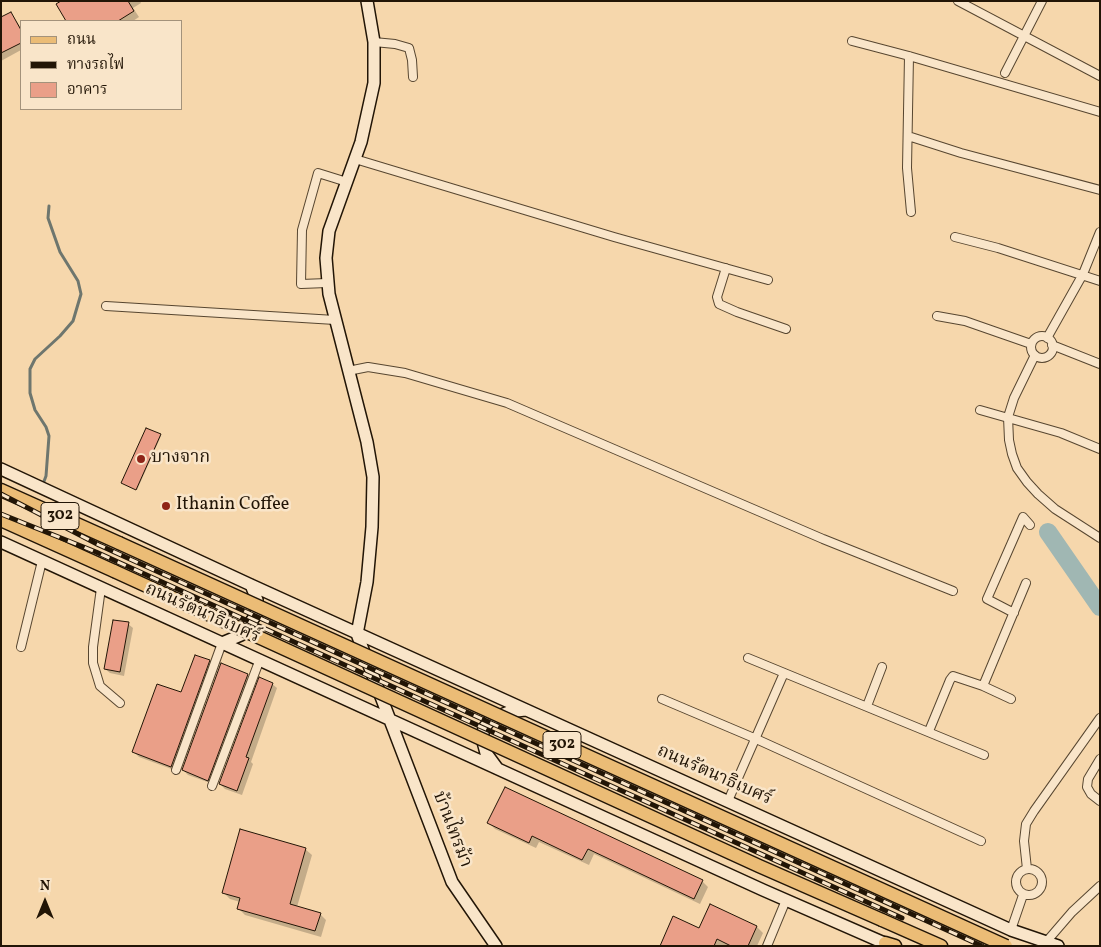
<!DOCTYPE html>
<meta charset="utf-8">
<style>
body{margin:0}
#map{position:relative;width:1101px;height:947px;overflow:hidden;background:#f6d7ac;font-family:Vollkorn,"Noto Serif Thai",serif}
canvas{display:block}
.frame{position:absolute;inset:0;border:2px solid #221506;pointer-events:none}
.legend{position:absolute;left:20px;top:20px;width:162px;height:90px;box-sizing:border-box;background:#f9e5c9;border:1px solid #a3927b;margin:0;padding:6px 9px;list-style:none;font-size:15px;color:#221506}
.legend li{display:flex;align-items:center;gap:10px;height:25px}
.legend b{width:25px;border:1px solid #a3927b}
.north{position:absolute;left:20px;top:877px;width:50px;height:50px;-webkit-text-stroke:4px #f9e5c9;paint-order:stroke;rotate:0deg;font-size:14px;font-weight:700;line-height:20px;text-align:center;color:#221506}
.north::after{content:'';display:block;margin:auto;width:18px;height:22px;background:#221506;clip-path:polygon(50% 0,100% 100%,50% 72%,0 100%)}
</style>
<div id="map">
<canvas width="1101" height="947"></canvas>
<div class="frame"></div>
<ul class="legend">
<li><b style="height:6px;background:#ebbc76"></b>ถนน</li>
<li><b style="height:6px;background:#221506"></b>ทางรถไฟ</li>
<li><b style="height:14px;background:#ea9f88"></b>อาคาร</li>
</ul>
<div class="north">N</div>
</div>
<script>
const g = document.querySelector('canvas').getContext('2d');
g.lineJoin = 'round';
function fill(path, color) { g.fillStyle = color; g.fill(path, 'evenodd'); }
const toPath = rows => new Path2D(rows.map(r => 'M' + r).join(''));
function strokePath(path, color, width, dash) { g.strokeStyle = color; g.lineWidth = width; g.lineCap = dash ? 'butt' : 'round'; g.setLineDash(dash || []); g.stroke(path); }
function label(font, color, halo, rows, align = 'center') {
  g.font = font + ' Vollkorn,"Noto Serif Thai",serif'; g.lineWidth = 5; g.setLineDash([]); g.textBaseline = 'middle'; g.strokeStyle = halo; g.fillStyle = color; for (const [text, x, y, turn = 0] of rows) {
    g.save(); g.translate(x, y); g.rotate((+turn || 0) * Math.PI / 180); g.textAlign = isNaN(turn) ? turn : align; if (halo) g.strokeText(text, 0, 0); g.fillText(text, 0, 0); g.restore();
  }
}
const shadow = toPath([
 [62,1,140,1,141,3,133,8,139,17,133,21,67,21,58,4],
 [11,13,21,28,21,50,1,61,1,19],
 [147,429,161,436,137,490,124,484],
 [128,624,133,628,124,676,110,673,105,669],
 [209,661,214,667,177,771,139,757,134,752],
 [221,665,248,675,252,680,213,784,188,775,183,770],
 [272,684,277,688,251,762,253,764,242,795,225,789,220,784],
 [506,788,702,881,708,887,700,904,594,854,589,865,539,842,536,848,495,829,489,823],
 [305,849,312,855,297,907,320,914,326,920,321,937,245,915,238,908,240,902,230,899,223,892],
 [757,927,763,933,757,946,661,946]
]);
const stream = toPath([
 [43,484,46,476,49,436,46,427,35,410,30,393,30,369,35,359,60,336,73,321,81,294,78,281,60,252,48,218,49,206]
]);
const river = toPath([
 [1048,532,1100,607]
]);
const building = toPath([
 [61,1,128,1,134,11,118,21,66,21,56,4,61,1],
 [11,12,21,30,21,43,1,53,1,17,11,12],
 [146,428,161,434,136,490,121,483,146,428],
 [113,620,129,622,120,672,104,669,113,620],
 [195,655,210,660,171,767,132,752,157,684,181,692,195,655],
 [221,663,248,674,208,781,182,770,221,663],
 [259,677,273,683,246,757,249,758,237,791,219,784,259,677],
 [505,787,703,880,694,899,588,849,582,860,532,836,529,843,487,823,505,787],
 [240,829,306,848,290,904,321,913,315,931,237,909,240,898,222,893,240,829],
 [710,904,757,926,748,946,731,946,717,939,714,946,660,946,673,916,699,928,710,904]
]);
const street = toPath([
 [958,1,1100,76],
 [852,41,909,56,1100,112],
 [374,42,395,44,409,48,412,60,413,77],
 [909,56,907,168,911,212],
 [1005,73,1042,1],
 [908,136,961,153,1100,190],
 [355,159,614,237,768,280],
 [955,237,998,248,1100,281],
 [726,268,717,297,719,304,737,312,786,329],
 [327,283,301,284,302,230,318,173,347,182],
 [106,306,335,320],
 [937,316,965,321,1031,344],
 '1031 347a11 11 0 1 1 22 0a11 11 0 1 1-22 0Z',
 [1047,338,1083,274,1100,232],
 [1052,345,1100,364],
 [1035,355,1014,398,1008,417,1009,440,1012,454,1017,468,1027,482,1038,494,1055,509,1100,538],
 [348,371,368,367,405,373,507,403,823,539,953,591],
 [980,410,1061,433,1100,449],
 [101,588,93,647,93,663,100,686,120,703],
 [1014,613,987,599,1023,517,1030,525],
 [21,647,42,561],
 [748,658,984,755],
 [983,686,1026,583],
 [662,699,754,738,981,841],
 [867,706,882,667],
 [929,731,950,680,953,676,983,686,1011,699],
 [1100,759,1088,779,1087,787,1091,794,1100,801],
 [176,770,222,643],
 [212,786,260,659],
 [728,801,784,673],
 '1016 882a13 13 0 1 1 26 0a13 13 0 1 1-26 0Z',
 [1027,869,1024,841,1026,824,1034,811,1100,718],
 [1011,930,1023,895],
 [1047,941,1072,912,1100,886],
 [767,946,786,900]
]);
const secondary = toPath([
 [1,469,251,585,967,910,1011,930,1058,946],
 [1,542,763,890,891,946],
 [357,634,367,582,372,527,373,477,367,442,329,294,326,258,329,231,361,142,374,83,374,42,367,1],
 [357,634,452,882,496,946],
 [222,643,241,635,256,615,257,600,251,585],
 [497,768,486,753,482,738,484,728,491,719,509,712,525,710]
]);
const primary = toPath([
 [1,490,119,543],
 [1,520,114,571],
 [882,920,941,946],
 [885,943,895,946]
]);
const rail = toPath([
 [1,494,99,545,982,946],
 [1,514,96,552,902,918]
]);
const primaryBridge = toPath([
 [119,543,1006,946],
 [114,571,759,866,882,920]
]);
const markers = [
 [141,459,5,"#8f2418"],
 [166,506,5,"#8f2418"]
];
const shields = [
 [60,516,38],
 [562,745,38]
];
const shieldNames = [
 ["302",60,516],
 ["302",562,745]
];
const poiNames = [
 ["บางจาก",151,459],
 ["Ithanin Coffee",176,506]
];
const streetNames = [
 ["ถนนรัตนาธิเบศร์",202,614,24],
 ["ถนนรัตนาธิเบศร์",714,776,24],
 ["บ้านไทรม้า",451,830,69]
];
fill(shadow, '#0003');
strokePath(stream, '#6e766e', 3);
strokePath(river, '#a0b7b3', 18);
fill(building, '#ea9f88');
strokePath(building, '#221506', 1);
strokePath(street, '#574630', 10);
strokePath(secondary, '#221506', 14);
strokePath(primary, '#221506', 15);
strokePath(street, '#f9e5c9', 8);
strokePath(secondary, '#f9e5c9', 11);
strokePath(primary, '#ebbc76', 12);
strokePath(rail, '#221506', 5);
strokePath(rail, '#f9e5c9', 3, [9]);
strokePath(primaryBridge, '#221506', 15, []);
strokePath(primaryBridge, '#ebbc76', 12);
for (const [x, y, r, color] of markers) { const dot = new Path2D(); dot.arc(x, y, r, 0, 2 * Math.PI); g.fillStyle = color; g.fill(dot); strokePath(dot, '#f9e5c9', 2); }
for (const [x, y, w] of shields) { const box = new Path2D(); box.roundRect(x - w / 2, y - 13.5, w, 27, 4); g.fillStyle = '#f9e5c9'; g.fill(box); strokePath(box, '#221506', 1); }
label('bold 16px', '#221506', null, shieldNames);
label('18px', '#221506', '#f9e5c9', poiNames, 'left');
label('18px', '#221506', '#f9e5c9', streetNames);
</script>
